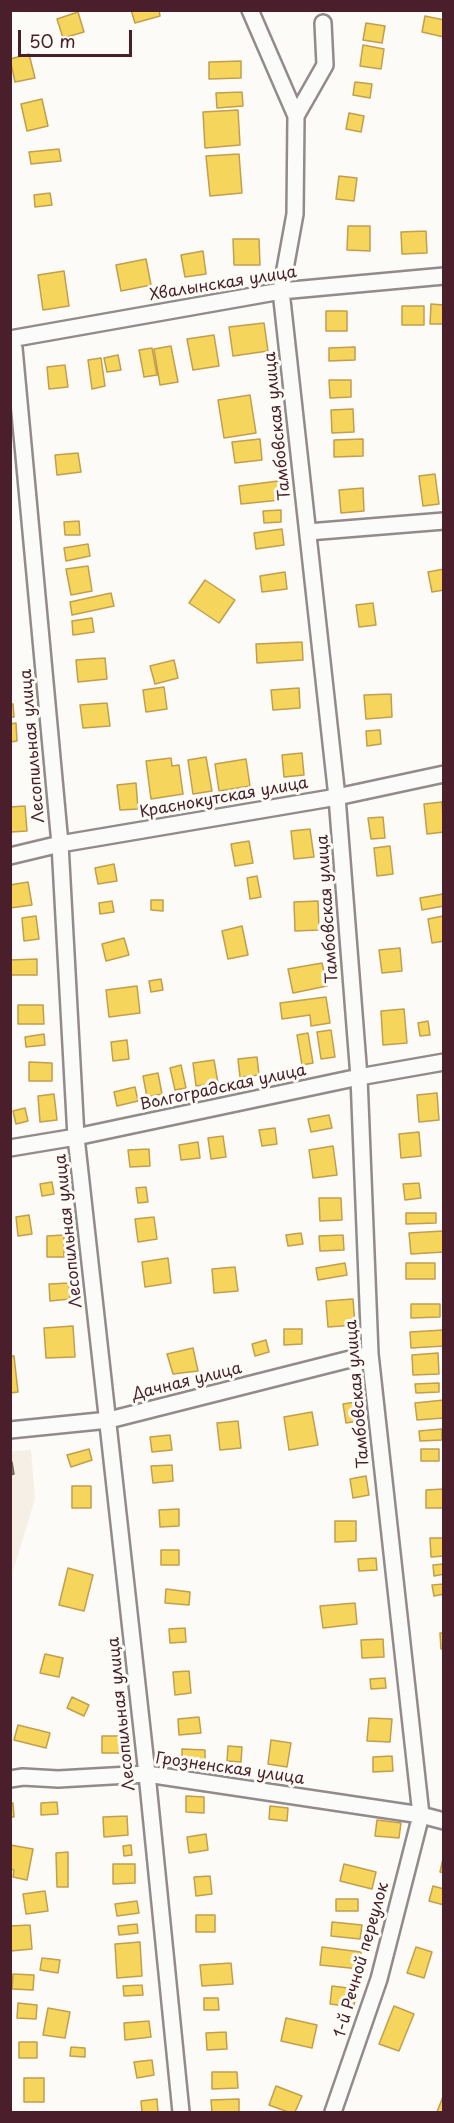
<!DOCTYPE html>
<meta charset="utf-8">
<style>
body{margin:0}
#map{position:relative;width:454px;height:2123px;overflow:hidden;background:#fcfbf8;font-family:"Playpen Sans",sans-serif}
canvas{display:block}
.frame{position:absolute;inset:0;border:12px solid #4a1f2b;pointer-events:none}
.scale{position:absolute;left:18px;top:30px;width:114px;height:27px;box-sizing:border-box;border:3px solid #4a1f2b;border-top:0;padding-left:8px;font-size:18px;line-height:21px;white-space:nowrap;color:#4a1f2b;-webkit-text-stroke:4px #fdfcf7;paint-order:stroke}
</style>
<div id="map">
<canvas width="454" height="2123"></canvas>
<div class="frame"></div>
<div class="scale">50 m</div>
</div>
<script>
const g = document.querySelector('canvas').getContext('2d');
g.lineJoin = 'round';
function fill(path, color) { g.fillStyle = color; g.fill(path, 'evenodd'); }
const toPath = rows => new Path2D(rows.map(r => 'M' + r).join(''));
function strokePath(path, color, width, dash) { g.strokeStyle = color; g.lineWidth = width; g.lineCap = dash ? 'butt' : 'round'; g.setLineDash(dash || []); g.stroke(path); }
function label(font, color, halo, rows, align = 'center') {
  g.font = font + ' "Playpen Sans",sans-serif'; g.lineWidth = 6; g.setLineDash([]); g.textBaseline = 'middle'; g.strokeStyle = halo; g.fillStyle = color; for (const [text, x, y, turn = 0] of rows) {
    g.save(); g.translate(x, y); g.rotate((+turn || 0) * Math.PI / 180); g.textAlign = isNaN(turn) ? turn : align; if (halo) g.strokeText(text, 0, 0); g.fillText(text, 0, 0); g.restore();
  }
}
const built = toPath([
 [31,1450,35,1499,11,1578,11,1451]
]);
const homes = toPath([
 [131,10,159,10,160,16,135,23,131,10],
 [78,12,84,32,63,38,57,19,78,12],
 [425,16,444,20,444,37,422,32,425,16],
 [366,23,385,26,382,43,363,40,366,23],
 [363,45,384,49,381,69,360,66,363,45],
 [29,54,35,78,15,82,10,59,29,54],
 [241,61,241,78,209,79,209,62,241,61],
 [355,82,372,84,370,98,353,95,355,82],
 [242,92,243,106,217,108,216,93,242,92],
 [42,99,48,126,27,131,21,104,42,99],
 [238,110,240,145,205,148,203,112,238,110],
 [349,113,364,116,361,132,346,129,349,113],
 [59,149,61,161,31,164,29,152,59,149],
 [239,154,242,193,210,196,206,156,239,154],
 [339,176,357,178,354,201,336,199,339,176],
 [50,193,52,205,35,207,34,195,50,193],
 [348,226,370,226,370,251,347,250,348,226],
 [426,231,427,253,402,254,401,232,426,231],
 [233,239,259,239,260,265,234,265,233,239],
 [203,251,206,274,185,277,181,255,203,251],
 [146,259,151,285,121,291,116,265,146,259],
 [64,271,69,306,43,310,38,275,64,271],
 [431,304,444,305,444,324,430,324,431,304],
 [402,306,424,306,424,325,402,325,402,306],
 [326,311,347,311,347,331,326,331,326,311],
 [264,323,268,351,233,356,229,327,264,323],
 [214,335,219,366,193,370,187,339,214,335],
 [171,346,178,382,160,385,154,349,171,346],
 [355,347,355,360,329,361,329,348,355,347],
 [152,348,157,375,144,377,139,350,152,348],
 [118,355,121,370,107,372,104,358,118,355],
 [101,358,105,386,92,389,88,360,101,358],
 [65,365,68,387,49,389,47,367,65,365],
 [329,380,351,380,351,397,330,398,329,380],
 [250,395,256,433,224,438,218,400,250,395],
 [353,409,354,432,332,433,331,410,353,409],
 [260,439,262,460,235,463,232,442,260,439],
 [363,439,363,456,334,457,334,440,363,439],
 [78,453,81,472,57,475,55,455,78,453],
 [435,474,439,504,423,506,419,476,435,474],
 [278,481,280,500,241,504,239,486,278,481],
 [363,488,364,511,341,513,339,490,363,488],
 [281,510,281,522,264,523,263,511,281,510],
 [79,521,80,535,65,535,64,522,79,521],
 [282,529,284,545,256,549,254,533,282,529],
 [88,544,90,556,66,561,64,548,88,544],
 [88,566,92,591,71,595,66,569,88,566],
 [444,569,444,590,432,592,428,572,444,569],
 [285,572,287,589,262,592,260,576,285,572],
 [205,580,235,600,219,623,189,603,205,580],
 [111,593,114,606,72,615,70,602,111,593],
 [373,603,376,625,359,627,356,605,373,603],
 [92,618,94,632,73,635,72,621,92,618],
 [302,642,303,660,257,663,256,644,302,642],
 [105,658,107,679,78,682,76,660,105,658],
 [174,660,178,678,155,684,150,666,174,660],
 [164,687,167,709,146,712,143,690,164,687],
 [299,688,300,708,273,710,271,690,299,688],
 [391,694,392,717,366,719,364,695,391,694],
 [107,703,110,726,83,728,80,705,107,703],
 [10,704,13,704,14,717,10,717,10,704],
 [16,723,17,741,10,742,10,724,16,723],
 [380,730,381,744,367,746,366,731,380,730],
 [302,753,304,775,284,777,282,755,302,753],
 [206,757,212,791,193,794,188,760,206,757],
 [171,758,172,766,179,765,183,794,151,799,146,761,171,758],
 [246,759,250,786,219,791,215,764,246,759],
 [136,783,138,809,120,810,117,785,136,783],
 [442,802,444,832,427,834,424,804,442,802],
 [25,806,27,831,11,832,10,807,25,806],
 [383,817,385,838,371,839,368,818,383,817],
 [310,829,314,857,294,859,291,831,310,829],
 [249,841,253,863,235,866,231,844,249,841],
 [390,846,393,874,377,876,374,848,390,846],
 [114,864,117,881,98,884,95,868,114,864],
 [257,876,261,897,250,899,247,878,257,876],
 [28,882,32,905,10,908,10,885,28,882],
 [443,894,444,906,422,910,420,898,443,894],
 [151,900,163,900,163,911,151,910,151,900],
 [112,901,114,912,100,914,99,903,112,901],
 [318,901,319,930,295,931,294,902,318,901],
 [36,916,39,939,24,941,22,918,36,916],
 [443,916,444,941,432,943,428,919,443,916],
 [242,926,248,955,228,959,222,931,242,926],
 [124,938,129,955,106,961,102,944,124,938],
 [400,948,402,971,382,973,379,950,400,948],
 [37,959,37,975,10,975,10,960,37,959],
 [322,963,327,986,293,993,288,969,322,963],
 [161,979,163,990,151,992,149,981,161,979],
 [137,986,140,1013,109,1017,106,990,137,986],
 [326,997,330,1023,311,1026,310,1015,282,1019,280,1003,326,997],
 [18,1005,43,1005,44,1024,18,1024,18,1005],
 [404,1009,407,1043,383,1045,381,1011,404,1009],
 [428,1021,430,1035,420,1036,418,1023,428,1021],
 [331,1030,335,1057,321,1059,317,1032,331,1030],
 [308,1033,313,1063,302,1065,297,1035,308,1033],
 [44,1034,45,1045,26,1047,25,1037,44,1034],
 [127,1040,129,1059,113,1061,111,1042,127,1040],
 [257,1057,259,1075,240,1077,238,1059,257,1057],
 [214,1060,218,1083,196,1086,193,1063,214,1060],
 [29,1062,52,1063,52,1081,29,1081,29,1062],
 [181,1065,186,1088,175,1090,170,1068,181,1065],
 [158,1073,162,1094,147,1097,143,1076,158,1073],
 [135,1087,138,1101,117,1106,114,1092,135,1087],
 [437,1093,439,1120,419,1122,417,1095,437,1093],
 [54,1094,57,1120,40,1122,38,1096,54,1094],
 [25,1108,28,1121,16,1124,13,1111,25,1108],
 [329,1115,332,1128,311,1132,308,1119,329,1115],
 [275,1128,277,1144,262,1146,259,1130,275,1128],
 [419,1132,421,1156,401,1158,399,1134,419,1132],
 [223,1136,226,1157,211,1159,208,1138,223,1136],
 [198,1142,200,1158,181,1160,179,1145,198,1142],
 [333,1146,337,1175,313,1178,309,1150,333,1146],
 [149,1149,150,1166,130,1167,128,1150,149,1149],
 [52,1182,54,1194,42,1196,40,1184,52,1182],
 [419,1183,421,1198,405,1200,403,1184,419,1183],
 [146,1187,148,1202,138,1203,136,1188,146,1187],
 [319,1198,341,1198,342,1220,320,1221,319,1198],
 [406,1213,436,1213,436,1223,406,1224,406,1213],
 [29,1215,32,1234,18,1236,16,1217,29,1215],
 [154,1217,157,1239,138,1242,135,1219,154,1217],
 [443,1231,444,1252,411,1254,409,1233,443,1231],
 [301,1233,303,1244,288,1246,286,1235,301,1233],
 [64,1235,64,1257,47,1257,47,1236,64,1235],
 [343,1235,344,1250,320,1251,319,1236,343,1235],
 [168,1258,171,1283,145,1287,142,1262,168,1258],
 [345,1263,347,1275,318,1280,316,1268,345,1263],
 [406,1263,435,1263,435,1279,406,1279,406,1263],
 [235,1267,238,1291,214,1293,212,1269,235,1267],
 [69,1283,70,1299,50,1301,49,1284,69,1283],
 [353,1299,355,1325,328,1327,326,1301,353,1299],
 [411,1304,440,1304,440,1317,411,1318,411,1304],
 [73,1326,75,1357,46,1358,44,1328,73,1326],
 [284,1329,302,1329,302,1344,284,1345,284,1329],
 [444,1330,444,1346,411,1348,410,1332,444,1330],
 [266,1340,269,1352,255,1356,252,1344,266,1340],
 [193,1348,198,1371,173,1374,167,1354,193,1348],
 [438,1353,439,1374,413,1375,412,1355,438,1353],
 [10,1356,14,1356,18,1392,10,1393,10,1356],
 [439,1383,439,1392,416,1393,415,1384,439,1383],
 [444,1400,444,1418,417,1420,415,1403,444,1400],
 [362,1401,365,1420,346,1423,343,1404,362,1401],
 [312,1412,318,1445,289,1450,284,1417,312,1412],
 [238,1421,241,1448,220,1450,217,1423,238,1421],
 [442,1429,442,1440,420,1441,419,1431,442,1429],
 [170,1435,172,1450,152,1452,150,1437,170,1435],
 [89,1449,92,1460,71,1467,67,1455,89,1449],
 [421,1449,439,1449,439,1461,421,1461,421,1449],
 [172,1465,173,1481,153,1483,151,1466,172,1465],
 [366,1476,369,1495,353,1498,350,1479,366,1476],
 [72,1486,91,1486,91,1508,72,1508,72,1486],
 [444,1489,444,1508,426,1508,426,1490,444,1489],
 [179,1509,179,1526,160,1527,159,1510,179,1509],
 [335,1521,356,1521,356,1541,335,1542,335,1521],
 [430,1538,444,1538,444,1556,431,1557,430,1538],
 [161,1550,179,1550,179,1565,161,1565,161,1550],
 [376,1558,377,1570,359,1571,358,1559,376,1558],
 [444,1564,444,1574,434,1576,433,1565,444,1564],
 [68,1568,93,1575,84,1611,59,1605,68,1568],
 [444,1584,444,1594,434,1596,432,1585,444,1584],
 [166,1589,190,1592,189,1605,165,1603,166,1589],
 [355,1603,357,1624,323,1628,320,1606,355,1603],
 [185,1628,186,1642,170,1643,169,1629,185,1628],
 [440,1633,444,1633,444,1649,441,1649,440,1633],
 [383,1639,384,1657,362,1658,361,1640,383,1639],
 [45,1654,63,1658,59,1677,40,1673,45,1654],
 [189,1671,191,1693,175,1695,173,1672,189,1671],
 [385,1678,386,1688,371,1689,370,1679,385,1678],
 [72,1697,89,1705,84,1716,67,1708,72,1697],
 [199,1717,201,1733,179,1735,178,1719,199,1717],
 [369,1718,392,1719,390,1742,367,1741,369,1718],
 [18,1725,50,1733,46,1748,14,1740,18,1725],
 [102,1736,121,1736,121,1753,102,1753,102,1736],
 [271,1740,291,1743,287,1767,268,1764,271,1740],
 [228,1746,242,1747,241,1762,227,1761,228,1746],
 [182,1749,205,1750,205,1760,182,1759,182,1749],
 [392,1756,393,1771,373,1772,373,1757,392,1756],
 [186,1796,204,1797,204,1813,186,1812,186,1796],
 [57,1802,58,1814,41,1815,41,1803,57,1802],
 [10,1803,13,1803,14,1817,10,1817,10,1803],
 [270,1806,288,1808,287,1821,269,1819,270,1806],
 [127,1816,128,1835,104,1837,103,1817,127,1816],
 [377,1820,401,1823,399,1838,375,1836,377,1820],
 [206,1834,208,1850,189,1853,187,1837,206,1834],
 [10,1845,33,1849,27,1880,13,1877,14,1870,10,1869,10,1845],
 [131,1845,132,1855,124,1856,123,1846,131,1845],
 [68,1852,68,1887,57,1887,56,1853,68,1852],
 [444,1854,444,1873,440,1872,444,1854],
 [113,1864,135,1864,135,1883,113,1884,113,1864],
 [344,1864,376,1872,372,1889,340,1881,344,1864],
 [210,1876,212,1894,196,1896,194,1877,210,1876],
 [433,1886,444,1889,444,1905,429,1901,433,1886],
 [45,1891,48,1911,26,1914,23,1894,45,1891],
 [336,1899,358,1899,358,1911,336,1911,336,1899],
 [137,1901,139,1913,117,1916,115,1904,137,1901],
 [196,1915,215,1915,215,1932,196,1932,196,1915],
 [332,1922,362,1925,360,1939,331,1936,332,1922],
 [137,1924,138,1933,119,1935,118,1926,137,1924],
 [30,1925,32,1949,11,1951,10,1926,30,1925],
 [140,1942,142,1976,117,1978,115,1944,140,1942],
 [322,1947,361,1952,360,1969,320,1965,322,1947],
 [416,1947,432,1952,424,1978,407,1973,416,1947],
 [42,1958,60,1960,58,1973,40,1970,42,1958],
 [231,1963,233,1984,202,1986,200,1965,231,1963],
 [13,1974,34,1975,33,1990,12,1989,13,1974],
 [142,1985,143,1995,124,1996,123,1986,142,1985],
 [332,1986,356,1989,354,2007,330,2004,332,1986],
 [204,1998,218,1998,219,2010,204,2010,204,1998],
 [18,2003,37,2005,36,2019,17,2018,18,2003],
 [394,2006,414,2014,399,2051,379,2044,394,2006],
 [48,2008,70,2012,65,2038,43,2035,48,2008],
 [286,2018,317,2025,312,2048,281,2041,286,2018],
 [149,2021,151,2037,125,2040,124,2023,149,2021],
 [226,2032,227,2049,207,2050,206,2033,226,2032],
 [19,2042,37,2042,37,2058,19,2058,19,2042],
 [71,2047,85,2048,85,2057,70,2056,71,2047],
 [152,2060,154,2075,137,2078,134,2062,152,2060],
 [212,2072,237,2072,238,2088,212,2089,212,2072],
 [24,2078,44,2078,44,2102,24,2102,24,2078],
 [276,2086,302,2096,295,2112,288,2112,269,2105,276,2086],
 [444,2094,444,2112,437,2112,444,2094],
 [157,2099,158,2112,142,2112,141,2101,157,2099],
 [239,2099,239,2112,212,2112,211,2100,239,2099]
]);
const industry = toPath([
 [10,1462,12,1462,14,1474,10,1475,10,1462]
]);
const minor = toPath([
 [250,10,296,116,295,214,281,291,337,797,359,1077,370,1354,421,1815,379,1979,333,2112],
 [296,116,325,65,323,23],
 [10,339,281,291,444,276],
 [10,345,14,348,60,844,76,1137,147,1774,181,2112],
 [308,532,444,521],
 [10,856,60,844,337,797,444,774],
 [10,1148,76,1137,359,1077,444,1062],
 [10,1430,109,1420,370,1354],
 [10,1779,23,1777,58,1779,147,1774,421,1815,444,1821]
]);
const streetNames = [
 ["Хвалынская улица",223,284,-9],
 ["Тамбовская улица",278,426,-96],
 ["Лесопильная улица",33,746,-95],
 ["Краснокутская улица",224,798,-10],
 ["Тамбовская улица",328,909,-94],
 ["Волгоградская улица",223,1088,-12],
 ["Лесопильная улица",69,1231,-96],
 ["Дачная улица",187,1382,-14],
 ["Тамбовская улица",358,1394,-95],
 ["Лесопильная улица",122,1714,-96],
 ["Грозненская улица",230,1769,8],
 ["1-й Речной переулок",362,1960,-74]
];
fill(built, '#f6efe5');
fill(homes, '#f6d55c');
strokePath(homes, '#c29e4d', 1.5);
fill(industry, '#8c8c6e');
strokePath(industry, '#786b5a', 1.5);
strokePath(minor, '#928a8b', 20);
strokePath(minor, '#fbfbf9', 15);
label('16px', '#4a1f2b', '#fdfcf7', streetNames);
</script>
